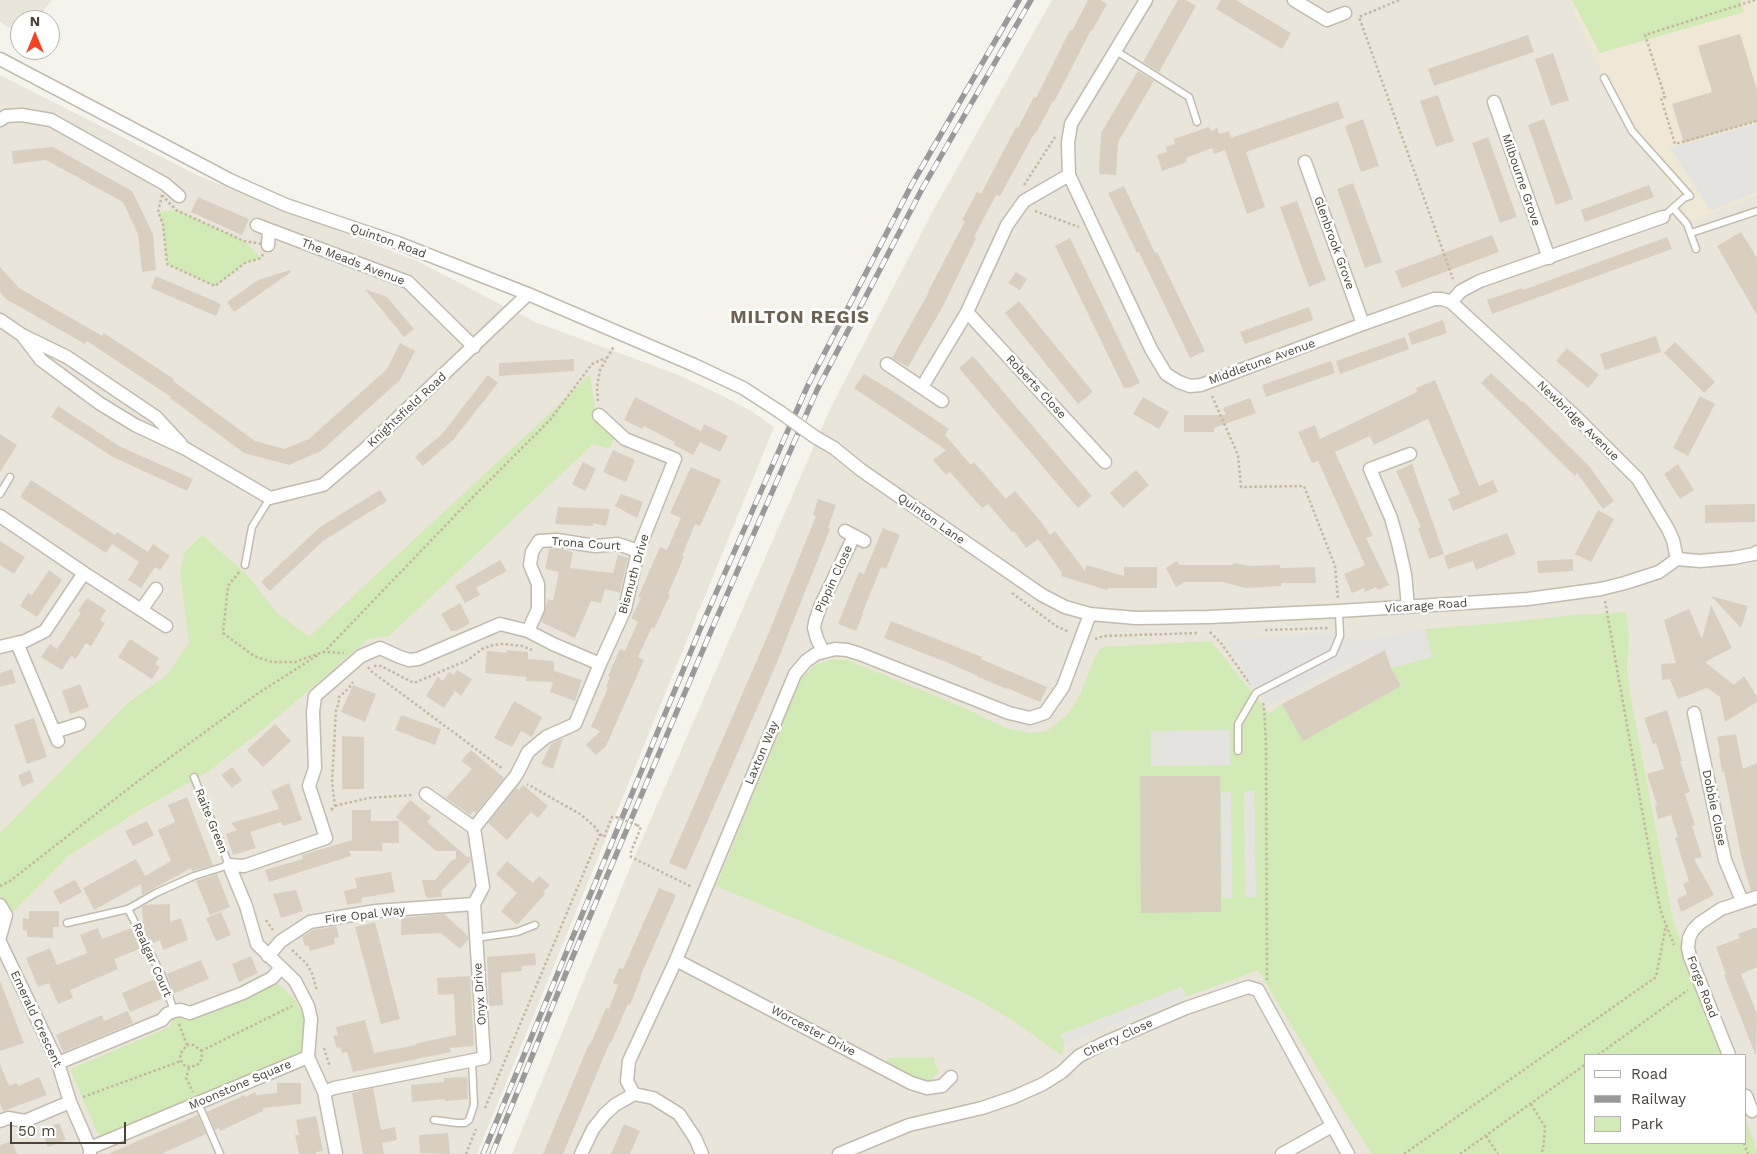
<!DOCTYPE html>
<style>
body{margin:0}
#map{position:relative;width:1757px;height:1154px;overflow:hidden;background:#f6f3ec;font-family:"Work Sans",sans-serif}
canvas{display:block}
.legend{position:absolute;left:1584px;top:1054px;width:162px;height:90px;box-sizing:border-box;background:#fff;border:1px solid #b7b4b0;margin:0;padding:6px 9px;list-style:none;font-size:15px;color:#4b4439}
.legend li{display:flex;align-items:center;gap:10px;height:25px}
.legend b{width:25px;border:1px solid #b7b4b0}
.north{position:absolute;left:10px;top:10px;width:50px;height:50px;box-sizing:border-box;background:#fff;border:1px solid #b7b4b0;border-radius:50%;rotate:0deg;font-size:14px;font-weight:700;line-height:20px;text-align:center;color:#4b4439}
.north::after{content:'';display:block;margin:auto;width:18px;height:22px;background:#fc3f1d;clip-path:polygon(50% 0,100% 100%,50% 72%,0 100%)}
.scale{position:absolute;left:10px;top:1122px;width:116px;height:22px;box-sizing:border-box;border:2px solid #4b4439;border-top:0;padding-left:6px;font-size:15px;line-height:18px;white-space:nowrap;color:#4b4439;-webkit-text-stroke:4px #fff;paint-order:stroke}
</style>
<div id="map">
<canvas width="1757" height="1154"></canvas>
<ul class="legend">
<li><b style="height:6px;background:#fff"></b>Road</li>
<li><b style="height:6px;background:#9a9a9a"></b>Railway</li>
<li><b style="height:14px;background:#d2eab5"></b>Park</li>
</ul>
<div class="north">N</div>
<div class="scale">50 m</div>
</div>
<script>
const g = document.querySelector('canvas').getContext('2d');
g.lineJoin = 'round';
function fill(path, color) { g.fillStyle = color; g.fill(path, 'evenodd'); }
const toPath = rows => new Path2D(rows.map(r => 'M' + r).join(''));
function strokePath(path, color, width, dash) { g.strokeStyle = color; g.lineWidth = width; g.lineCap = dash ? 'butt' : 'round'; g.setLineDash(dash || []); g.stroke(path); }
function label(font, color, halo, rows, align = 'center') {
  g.font = font + ' "Work Sans",sans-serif'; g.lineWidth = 5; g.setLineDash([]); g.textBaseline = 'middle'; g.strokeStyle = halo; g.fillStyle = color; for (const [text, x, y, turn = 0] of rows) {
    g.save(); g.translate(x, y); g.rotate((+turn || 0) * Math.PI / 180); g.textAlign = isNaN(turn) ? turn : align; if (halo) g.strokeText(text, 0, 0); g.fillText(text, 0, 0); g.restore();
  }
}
const residential = toPath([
 [0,0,52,0,36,20,20,20,20,35,0,22],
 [1052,0,1757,0,1757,1154,512,1154,637,851,831,407,934,209],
 [1586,1055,1746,1055,1746,1143,1586,1143],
 [0,75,199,176,417,261,535,322,676,374,725,397,751,411,774,427,477,1154,0,1154]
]);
const education = toPath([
 [1570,0,1757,0,1757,195,1691,222,1636,126,1604,78,1586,42]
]);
const green = toPath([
 [1572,0,1740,0,1744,12,1600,53],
 [176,210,244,241,261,258,245,263,215,286,167,264,163,224,158,212],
 [590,374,596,417,602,427,613,434,614,439,609,449,593,444,389,636,368,639,267,726,209,771,140,810,68,856,13,912,0,895,0,833,130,701,166,676,189,643,180,571,185,552,202,535,247,575,277,613,309,637,548,415],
 [1626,612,1629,639,1627,670,1631,699,1673,920,1722,1055,1586,1055,1586,1143,1746,1143,1746,1120,1757,1150,1757,1154,1372,1154,1319,1071,1258,970,1186,997,1182,987,1062,1034,1065,1044,1064,1043,1064,1047,1062,1056,1018,1024,982,1002,913,968,716,886,801,679,815,665,830,660,847,660,958,705,1008,729,1031,733,1047,731,1067,715,1080,695,1095,657,1102,647,1211,641,1269,714,1282,704,1303,740,1401,686,1391,668,1432,657,1425,629,1489,624,1575,615],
 [276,984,280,986,292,997,297,1003,304,1017,304,1032,301,1055,298,1057,294,1055,253,1078,100,1139,70,1069,170,1027,173,1018,179,1015],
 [935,1057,934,1062,939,1071,930,1081,925,1082,917,1081,886,1064,888,1058]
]);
const parking = toPath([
 [1757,124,1757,192,1711,211,1670,148],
 [1425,629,1432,657,1391,668,1385,650,1338,668,1268,706,1225,640,1319,634,1350,636,1351,641,1387,637],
 [1230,730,1230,765,1151,766,1151,731],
 [1244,791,1254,791,1256,897,1245,897],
 [1221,792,1231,792,1232,898,1222,898],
 [1182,987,1186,997,1065,1044,1061,1035]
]);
const building = toPath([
 [1088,0,1100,0,1107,4,1092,31,1091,30,1054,102,1053,101,1036,133,1035,132,1000,196,996,195,974,237,976,238,943,306,908,367,892,358,929,292,928,292,965,221,962,220,977,192,981,194,1016,127,1018,128,1034,97,1036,98,1070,30,1072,31],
 [1178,0,1186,0,1196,6,1159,72,1143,62],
 [1221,0,1236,0,1291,33,1282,49,1216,9],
 [1740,34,1757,90,1757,121,1684,143,1672,104,1712,92,1698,46],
 [1528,35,1534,52,1434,86,1428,69],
 [1553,53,1569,100,1551,106,1535,59],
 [1138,71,1154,81,1118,142,1116,175,1099,174,1101,133],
 [1438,95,1454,141,1436,147,1420,101],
 [1338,101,1344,118,1246,152,1265,207,1247,214,1225,150,1214,154,1212,148,1186,158,1187,162,1162,171,1157,155,1167,152,1166,147,1175,144,1174,139,1209,127,1211,131,1217,128,1219,134,1229,131,1231,138],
 [1363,119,1379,166,1361,172,1345,126],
 [1544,119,1573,199,1556,205,1528,125],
 [1488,137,1517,217,1500,223,1472,143],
 [53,147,132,191,153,234,156,270,142,272,138,234,123,202,46,160,13,164,12,151],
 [1353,183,1382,262,1365,268,1337,189],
 [1649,185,1654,197,1585,222,1581,210],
 [1124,186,1155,253,1157,252,1205,351,1190,358,1139,252,1137,253,1108,193],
 [198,197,249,219,242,235,191,212],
 [1297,201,1326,280,1309,287,1280,207],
 [1741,232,1757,258,1757,315,1717,246],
 [1492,235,1499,252,1402,288,1395,271],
 [1667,237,1672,249,1492,314,1487,300,1522,288,1523,290],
 [1070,238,1140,383,1129,388,1124,388,1055,246],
 [0,267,19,288,102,336,104,333,174,379,173,381,255,441,284,449,309,439,387,369,400,343,415,351,400,380,321,451,289,465,244,453,170,398,171,397,87,341,85,344,6,299,0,292],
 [290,270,291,272,234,312,227,302,258,280],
 [1016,272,1027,279,1020,290,1008,283],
 [156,276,221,304,216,316,151,288],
 [365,289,387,297,414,329,404,337],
 [1019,301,1093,392,1078,404,1005,313],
 [1309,307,1313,320,1245,344,1240,332],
 [1443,320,1447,333,1412,345,1408,333],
 [1656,336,1661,352,1605,370,1600,354],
 [1405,337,1409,349,1340,374,1336,361],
 [1675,342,1715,382,1704,393,1664,353],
 [1567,348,1599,375,1588,388,1556,361],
 [973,356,1092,496,1078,508,959,368],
 [574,359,574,371,499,376,499,363],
 [1331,361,1335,373,1266,397,1262,385],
 [1491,373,1522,402,1523,401,1589,466,1614,501,1603,509,1577,473,1575,476,1481,383],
 [864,374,897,394,949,429,945,435,971,465,974,462,1006,499,1015,491,1042,523,1050,535,1055,531,1085,571,1086,565,1124,576,1124,567,1157,567,1157,588,1108,588,1107,590,1061,576,1062,573,1038,539,1026,548,1014,531,1013,533,988,504,982,508,950,472,946,475,933,460,946,450,854,388],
 [488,375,498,383,453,440,423,466,415,457,442,434],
 [1435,380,1479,486,1493,480,1498,492,1453,511,1448,499,1460,494,1428,419,1374,445,1370,436,1335,452,1373,536,1366,538,1389,585,1378,590,1376,587,1365,592,1364,588,1352,593,1344,574,1365,565,1318,461,1312,463,1298,432,1315,425,1320,439,1417,392,1416,388],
 [1700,396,1715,404,1688,456,1673,448],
 [635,397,701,431,704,424,728,436,720,452,700,442,693,455,674,445,675,442,644,426,642,429,624,420],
 [1143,397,1169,412,1159,429,1133,414],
 [1250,398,1256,413,1214,428,1214,432,1184,432,1184,415,1226,415,1223,408],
 [58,406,119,446,193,479,187,491,113,457,51,417],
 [0,434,17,445,0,472],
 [613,450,635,460,626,482,603,472],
 [583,462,596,469,585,491,572,484],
 [1412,464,1444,554,1429,559,1418,528,1421,527,1396,471],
 [1678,464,1694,490,1680,499,1664,474],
 [691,467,721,480,700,526,695,524,682,556,684,557,668,594,670,595,654,629,652,627,638,657,644,660,606,746,596,755,586,745,600,731,591,727,608,688,606,687,610,677,608,676,620,649,625,651,638,622,631,618,641,598,638,597,660,547,667,550,681,518,670,513],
 [1136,470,1149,485,1123,508,1110,493],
 [31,480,115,535,117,532,148,552,153,544,170,556,160,570,155,567,141,588,128,580,139,562,112,544,106,553,20,497],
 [380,490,387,501,323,541,270,591,261,582,320,527],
 [621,494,643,502,637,518,615,506],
 [818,499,836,505,828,528,830,529,773,672,686,870,669,863,770,630,816,516,813,515],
 [1755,504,1755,522,1705,523,1705,505],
 [558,507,610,509,606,526,593,523,593,526,555,524],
 [1598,510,1614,519,1591,562,1575,554],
 [883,528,900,535,886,569,881,567,862,614,863,614,856,631,838,624,859,572,864,574],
 [1507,533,1516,554,1476,570,1473,561,1448,569,1444,556],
 [0,541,25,557,14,574,0,565],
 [557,548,573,552,570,568,613,573,618,555,628,558,620,593,605,589,601,603,591,601,575,638,541,622,548,599,553,601,559,572,545,569,549,549],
 [1573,559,1573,571,1538,573,1537,561],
 [500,560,507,571,476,588,480,595,465,603,455,586],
 [1177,561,1179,565,1233,565,1234,563,1249,566,1280,565,1280,568,1315,567,1316,583,1281,583,1281,586,1246,588,1222,582,1185,582,1176,587,1166,568],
 [49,570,62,580,37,617,20,606,28,593,32,595],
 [1711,596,1748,606,1741,628],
 [87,598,106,610,100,620,105,623,91,646,86,643,76,659,71,656,62,670,41,657,50,644,57,649,81,613,78,611],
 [460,603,470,623,456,631,451,631,441,614],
 [1711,605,1732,648,1705,662,1734,685,1744,676,1757,697,1757,702,1725,722,1720,697,1707,688,1678,699,1670,679,1662,680,1661,664,1676,663,1664,620,1689,609,1702,639],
 [891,621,982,657,981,659,1047,687,1040,702,1007,688,1007,689,978,677,978,676,946,662,884,638],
 [130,639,159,658,155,664,160,667,152,679,118,657],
 [507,650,528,652,528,659,554,661,554,671,582,680,575,701,550,692,553,682,525,681,527,677,485,673,487,651,507,653],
 [1385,650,1391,668,1401,686,1303,741,1282,704],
 [12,669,16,683,0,687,0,673],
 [457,670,472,679,461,696,455,691,444,708,426,696,438,677,443,681,449,672,454,675],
 [80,684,89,707,70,714,62,691],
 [353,685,376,694,365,722,341,712],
 [514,701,542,717,532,737,521,731,512,747,494,738],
 [1667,710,1682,761,1680,761,1690,792,1685,794,1695,825,1692,826,1702,857,1694,859,1714,895,1681,912,1677,899,1687,894,1683,884,1689,881,1675,838,1678,837,1671,815,1658,819,1655,805,1657,805,1647,774,1664,769,1656,743,1653,744,1644,718],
 [401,715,441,729,435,745,395,730],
 [34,718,47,757,27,764,14,725],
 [275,724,291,741,263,767,247,750],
 [1736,734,1743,769,1757,763,1757,889,1751,891,1741,855,1724,771,1722,772,1719,753,1720,753,1717,737],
 [342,736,364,737,364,789,342,789],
 [563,738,553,769,541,764,551,744],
 [471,750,504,778,476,813,474,811,470,815,446,798,472,769,461,761],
 [232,767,242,780,232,788,221,775],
 [30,770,34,782,22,787,18,775],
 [1140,776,1220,776,1221,912,1141,913],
 [289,783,302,820,283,826,281,822,250,832,256,848,233,855,226,834,237,830,231,823,279,809,271,791],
 [523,785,548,806,538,818,531,812,507,840,488,823,516,788,519,790],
 [187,797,213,865,192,871,191,868,142,895,141,884,94,910,83,888,136,859,145,876,171,861,158,830,175,822,168,805],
 [410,800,431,817,427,822,467,857,470,857,471,861,441,891,442,897,426,898,422,880,435,880,452,860,456,859,456,851,436,851,396,817],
 [352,810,371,810,371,821,399,821,399,843,382,843,382,851,349,851,351,856,269,882,265,870,303,859,302,855,352,840],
 [147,821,154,835,133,846,125,831],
 [507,861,533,883,539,876,550,885,543,892,545,894,517,925,501,911,517,893,496,874],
 [391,872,395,892,361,898,362,902,347,905,344,891,357,888,355,878],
 [217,874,230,907,210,915,196,881],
 [75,880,82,892,60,904,53,891],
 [659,888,676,895,640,977,641,977,630,1005,628,1004,611,1043,610,1042,563,1154,543,1154,589,1044,590,1045,606,1008,609,1009,618,985,613,983,619,968,623,969],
 [296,890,303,911,281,918,273,894],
 [170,904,170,922,181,918,188,940,163,950,160,940,151,944,141,924,143,923,142,907,145,905],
 [29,911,59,911,59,927,53,927,53,938,27,937,27,931,23,930,23,918,29,919],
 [221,912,231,935,216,941,206,918],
 [444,914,468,936,468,939,460,949,441,933,401,935,401,918],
 [375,922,400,1019,381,1024,355,927],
 [336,926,339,937,334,938,335,944,310,951,308,945,305,946,302,937,313,930],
 [1757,927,1757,967,1741,974,1757,1014,1756,1056,1724,975,1726,974,1716,947,1740,938,1738,934],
 [98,928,102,939,132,928,142,948,114,959,118,969,70,990,73,998,58,1004,49,983,38,987,26,958,50,948,57,965,87,953,80,935],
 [535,953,536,965,522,966,522,971,501,973,503,1005,489,1006,487,957],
 [251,956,258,973,239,982,232,964],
 [201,960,209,979,173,994,167,974],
 [470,976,474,1046,450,1048,451,1052,353,1072,347,1052,342,1053,340,1047,337,1048,333,1036,338,1035,336,1027,365,1020,374,1053,416,1045,416,1044,418,1043,456,1035,454,994,438,995,437,978],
 [157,978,164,998,130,1012,122,993],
 [0,981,24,1043,0,1051],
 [128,1011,133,1023,63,1052,56,1035,102,1015,104,1021],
 [0,1064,9,1086,17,1083,18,1086,39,1077,47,1095,3,1111,0,1104],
 [467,1077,468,1099,445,1101,445,1099,412,1102,411,1085,444,1082,444,1078],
 [277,1083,301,1083,301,1104,263,1108,263,1111,220,1131,219,1128,215,1130,207,1112,245,1095,245,1097,255,1092,256,1095,277,1093],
 [373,1088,381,1130,395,1127,397,1140,382,1143,384,1154,363,1154,352,1093],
 [198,1115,206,1134,161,1154,108,1154],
 [316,1116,323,1151,316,1152,316,1154,299,1154,295,1135,299,1135,296,1120],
 [59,1123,66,1140,48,1147,41,1130],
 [624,1124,640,1131,630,1154,611,1154],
 [448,1133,450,1154,420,1153,419,1135],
 [12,1141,17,1154,0,1154,0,1145]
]);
const path = toPath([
 [1399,0,1359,17,1453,279],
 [1755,0,1645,35,1665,97,1661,98,1675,144,1757,121],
 [1024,185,1055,137],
 [162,195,176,210,244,241,268,245,261,258,245,263,215,286,167,264,163,224,158,212,162,195],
 [1035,211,1079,227],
 [1212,396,1238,455,1241,487,1304,486,1335,566,1338,598],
 [598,401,597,387,600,370,614,346],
 [239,572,228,586,223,633,254,656,272,662,295,662,323,652,344,653],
 [1012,593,1056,626,1069,632],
 [1605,601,1655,883,1661,912,1674,945],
 [1265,630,1329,628],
 [1210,632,1221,643,1250,684],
 [1095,639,1104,636,1197,633],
 [323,653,469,501,550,420,592,364,608,357],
 [374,666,381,666,414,683,468,660,482,649,493,645,503,644,522,646,532,650],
 [368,667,371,671,503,769],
 [1263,703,1264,706,1266,744,1267,980],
 [335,806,368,798,412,795],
 [331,810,335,806,332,782,336,710,339,703,338,698,349,688,353,682],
 [637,825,641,827,631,852,631,857,692,887],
 [600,834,604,837,612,817,616,817],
 [0,886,10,881,142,778,257,694,318,655],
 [266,920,273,930],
 [292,950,306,963,312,973,317,991],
 [179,1024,187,1045,180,1054,181,1061,186,1067,195,1066,200,1063,202,1057,201,1051,194,1045,187,1045],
 [324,1048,330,1067],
 [201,1051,292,1006],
 [1598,1055,1688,990],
 [189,1068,186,1078,193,1092],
 [83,1097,181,1061],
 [1531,1104,1545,1127,1543,1150,1540,1154],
 [485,1108,600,834,594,826,580,814,527,784],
 [1486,1136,1498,1154],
 [1744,1143,1748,1154],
 [466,1154,476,1129],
 [1404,1154,1656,977,1666,925],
 [1460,1154,1586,1064]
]);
const service = toPath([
 [1116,51,1189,97,1197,122],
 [1604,78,1632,131,1690,196,1684,198,1663,217],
 [1673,208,1687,224,1696,249],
 [1691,233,1757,211],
 [0,494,10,477],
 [245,565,252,527,270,498],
 [1238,751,1238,724,1256,693,1333,653,1340,636,1339,611],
 [128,909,162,976,174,1011],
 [67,923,128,909,156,893,194,876,229,865,194,777],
 [476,938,517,932,535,925],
 [198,1103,220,1154],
 [434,1120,457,1123,465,1123,469,1120,474,1105,472,1061]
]);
const minor = toPath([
 [1146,0,1071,124,1068,143,1069,175,1151,349,1166,374,1179,382,1190,386,1201,385,1363,324,1434,299,1442,299,1451,302,1461,291,1480,281,1663,217],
 [1294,0,1327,20,1345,13],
 [0,59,230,180,286,205,398,243,528,294,694,365,743,388,780,412],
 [1494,102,1549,258],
 [0,120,6,116,22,115,51,120,165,184,179,196],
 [1305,162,1363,324],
 [257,225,408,282,474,347],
 [268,245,269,231],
 [1451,302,1575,416,1638,479,1668,529,1673,540,1677,559],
 [967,312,1105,462],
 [0,320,22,335,67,357,156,417,181,444],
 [22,335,41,360,99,403,135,425,186,449,270,498,323,485,364,450,528,294],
 [887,364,942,401],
 [922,387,967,312,1007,225,1024,201,1069,175],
 [815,437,834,448,861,470,1042,595,1065,607,1090,614,1136,618,1209,617,1339,611,1528,599,1601,589,1625,583,1659,572,1677,559,1700,561,1733,558,1754,554,1757,552],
 [0,516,84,573,166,626],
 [845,531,864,541],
 [1408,607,1405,574,1398,543,1391,518,1370,469,1410,454],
 [142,609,156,589],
 [528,631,538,609,538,584,530,565,532,552,539,541,557,540,595,546,618,544,638,551],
 [17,643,58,741],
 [0,647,25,641,45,631,84,573],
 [823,651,817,639,814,628,815,622,820,607,854,536],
 [1694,713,1725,860,1742,901],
 [54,732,79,724],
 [517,774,528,752,546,737,575,724,600,664,625,609,638,551,675,459,625,439,599,415],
 [474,828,515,777],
 [0,905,6,915,0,937],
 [0,942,58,1063,70,1102,90,1148,90,1154],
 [268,956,281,941,310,922,376,911,474,904],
 [676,960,911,1083,927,1088,942,1086,951,1077],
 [1729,1055,1690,957,1688,948,1689,938,1693,930,1700,923,1721,909,1757,897],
 [58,1063,162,1020,167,1014,174,1011,181,1010,190,1013,243,993,272,978,281,968],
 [324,1092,334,1088,484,1058,474,904,483,887,474,828,426,794],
 [1746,1096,1752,1111],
 [0,1121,8,1118,25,1121,70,1102],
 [90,1148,308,1057],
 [336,1154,324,1092,308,1057,311,1019,308,1006,295,981,257,944,246,906,229,865,244,866,326,838,309,786,315,768,313,712,315,696,361,656,368,653,380,648,400,657,409,660,418,659,500,624,528,631,553,644,600,664],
 [581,1154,593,1129,605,1114,615,1105,634,1094],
 [702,1154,695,1138,679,1114,653,1098,634,1094,627,1081,629,1061,676,960,795,674,806,661,816,654,835,649,847,650,860,654,1009,713,1030,718,1045,713,1063,687,1090,614],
 [839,1154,909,1125,982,1108,1014,1097,1043,1084,1062,1072,1079,1056,1104,1043,1186,1008,1248,987,1258,990,1348,1154],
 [1282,1154,1332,1126]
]);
const rail = toPath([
 [483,1154,701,627,808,385,912,184,1019,0],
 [492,1154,571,961,711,631,817,390,922,189,1031,0]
]);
const pathBridge = toPath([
 [616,817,637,825]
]);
const minorBridge = toPath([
 [780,412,815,437]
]);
const streetNames = [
 ["Milbourne Grove",1521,180,71],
 ["Quinton Road",388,241,20],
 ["Glenbrook Grove",1334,243,70],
 ["The Meads Avenue",353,262,21],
 ["Middletune Avenue",1262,362,-20],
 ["Roberts Close",1036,387,47],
 ["Knightsfield Road",407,410,-43],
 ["Newbridge Avenue",1578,421,44],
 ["Quinton Lane",931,519,35],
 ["Trona Court",586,544,4],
 ["Bismuth Drive",634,574,-74],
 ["Pippin Close",834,579,-65],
 ["Vicarage Road",1426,606,-4],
 ["Laxton Way",762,753,-67],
 ["Dobbie Close",1714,808,78],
 ["Raite Green",211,821,68],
 ["Fire Opal Way",365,915,-7],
 ["Realgar Court",152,960,66],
 ["Forge Road",1702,987,69],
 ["Onyx Drive",480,994,-94],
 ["Emerald Crescent",36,1019,65],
 ["Worcester Drive",813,1031,28],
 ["Cherry Close",1118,1038,-25],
 ["Moonstone Square",240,1085,-23]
];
const districtNames = [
 ["MILTON REGIS",800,318]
];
fill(residential, '#eae5da');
fill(education, '#efe8d6');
fill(green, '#d2eab5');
fill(parking, '#e5e3e0');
fill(building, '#d8cfc1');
strokePath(service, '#c2bbae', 9);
strokePath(minor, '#c2bbae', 15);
strokePath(path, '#c4b79f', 2.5, [2.5, 2.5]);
strokePath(service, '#fff', 6);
strokePath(minor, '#fff', 12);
strokePath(rail, '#9a9a9a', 5.5);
strokePath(rail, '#fff', 4, [11]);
strokePath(minorBridge, '#c2bbae', 15, []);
strokePath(pathBridge, '#c4b79f', 2.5, [2.5, 2.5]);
strokePath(minorBridge, '#fff', 12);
label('12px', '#4b4439', '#fff', streetNames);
g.letterSpacing = '1px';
label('bold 18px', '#6e6250', '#fff', districtNames);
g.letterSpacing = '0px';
</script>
